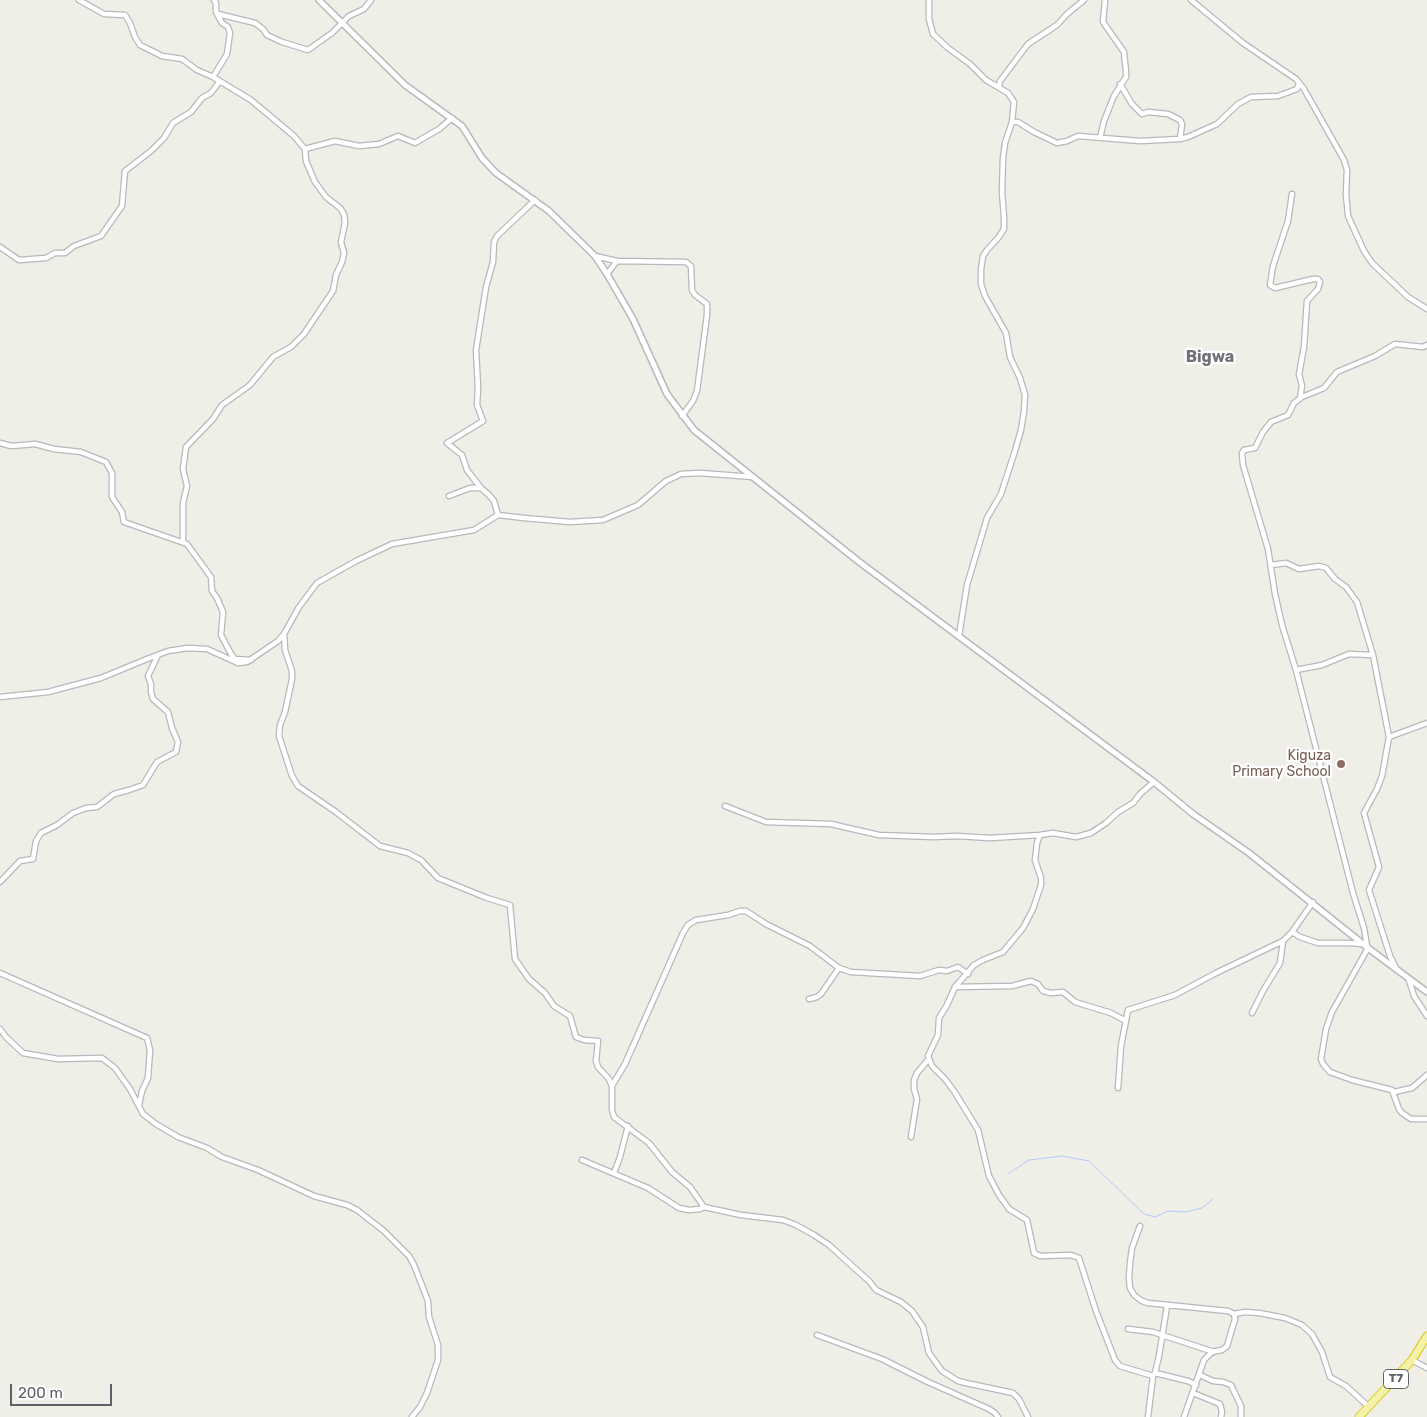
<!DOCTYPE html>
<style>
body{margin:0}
#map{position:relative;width:1427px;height:1417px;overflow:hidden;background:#efefe8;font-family:Rubik,sans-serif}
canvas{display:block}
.scale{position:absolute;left:10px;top:1384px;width:102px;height:22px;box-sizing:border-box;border:2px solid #5f6166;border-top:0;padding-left:6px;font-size:15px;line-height:18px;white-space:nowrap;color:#5f6166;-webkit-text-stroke:4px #fff;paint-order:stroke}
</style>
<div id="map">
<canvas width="1427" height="1417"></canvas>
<div class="scale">200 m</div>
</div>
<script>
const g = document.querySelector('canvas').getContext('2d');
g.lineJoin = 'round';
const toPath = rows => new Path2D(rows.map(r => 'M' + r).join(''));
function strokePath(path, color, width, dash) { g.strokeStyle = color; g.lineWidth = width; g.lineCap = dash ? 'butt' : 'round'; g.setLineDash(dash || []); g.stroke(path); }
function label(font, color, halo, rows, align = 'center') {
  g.font = font + ' Rubik,sans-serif'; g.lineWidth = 4.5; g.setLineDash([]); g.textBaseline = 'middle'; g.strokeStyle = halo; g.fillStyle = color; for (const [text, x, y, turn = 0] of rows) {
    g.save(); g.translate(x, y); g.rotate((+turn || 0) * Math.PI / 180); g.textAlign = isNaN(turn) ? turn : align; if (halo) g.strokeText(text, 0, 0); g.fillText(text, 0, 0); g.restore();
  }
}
const stream = toPath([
 [1008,1174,1029,1160,1062,1156,1089,1161,1144,1214,1155,1217,1168,1211,1185,1212,1202,1208,1213,1199]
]);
const minor = toPath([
 [79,0,104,14,125,15,130,23,135,37,140,45,162,56,182,59,197,70,213,77,251,100,294,136,305,149,335,141,359,146,379,144,398,136,415,143,439,129,452,118],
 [929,0,929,19,933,34,948,48,970,64,986,80,1008,93,1014,102,1012,122,1005,143,1003,158,1002,192,1004,217,1004,229,998,238,987,250,983,256,981,269,981,284,985,296,1006,333,1010,357,1020,378,1025,395,1024,411,1021,430,1015,451,1001,494,987,518,967,585,959,636],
 [1191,0,1243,43,1296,79,1304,89,1344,160,1347,170,1346,194,1348,216,1364,251,1372,263,1408,297,1427,309],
 [218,14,255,23,263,29,267,35,282,42,308,50,332,33,349,16,364,9,371,0],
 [213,77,227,54,230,33,228,27,222,23,216,12,216,3,214,0],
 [1120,84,1132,104,1142,114,1148,112,1168,114,1180,120,1182,124,1180,139],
 [999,87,1000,81,1028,44,1057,25,1067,14,1084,0],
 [1012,122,1018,122,1034,132,1057,143,1067,141,1078,136,1140,141,1180,139,1188,137,1217,124,1238,104,1251,97,1278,96,1297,89,1299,83],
 [1100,138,1104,121,1114,96,1126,77,1126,72,1124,52,1103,22,1105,0],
 [1292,194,1288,221,1273,266,1270,285,1275,288,1313,279,1318,279,1320,282,1318,289,1307,301,1304,347,1299,374,1302,386,1300,398],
 [0,247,19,260,46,258,55,253,65,253,74,246,101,236,122,206,125,171,151,151,164,138,173,123,191,112,202,98,211,93,220,81],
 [595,256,617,261,686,262,691,266,692,290,695,295,707,304,707,315,697,391,693,401,682,416],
 [607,274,617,261],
 [0,443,11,446,35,444,54,449,81,452,106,462,112,473,112,497,122,512,124,522,187,544,211,577,212,591,217,598,223,612,221,635,231,654,235,659,251,660],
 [449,496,470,488,481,488],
 [498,515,494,501,489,495,481,488,467,470,462,455,447,443,483,421,477,405,478,388,476,350,486,287,493,262,494,242,497,236,535,200],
 [183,541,183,503,187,486,183,469,186,447,213,419,222,405,250,385,273,357,291,347,304,334,333,291,336,275,342,262,344,253,341,242,345,223,344,214,340,208,326,197,315,182,306,161,305,149],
 [1271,565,1286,563,1299,569,1319,566,1326,568,1335,579,1346,587,1357,602,1373,655,1389,737],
 [284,634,285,650,292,671,292,679,285,712,280,725,279,736,292,776,298,786,336,812,380,846,408,853,421,860,438,878,487,898,510,905,515,959,529,979,545,993,554,1006,570,1016,576,1037,584,1040,598,1041,596,1061,598,1067,609,1079,612,1086,612,1110,614,1117,649,1143,672,1172,690,1187,704,1207,741,1215,783,1220,796,1225,814,1235,829,1245,870,1282,876,1290,901,1302,912,1311,923,1327,929,1353,942,1371,958,1381,966,1383,1013,1393,1019,1399,1028,1417],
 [1296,670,1322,665,1349,654,1373,655],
 [0,697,48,692,101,678,147,659,168,651,188,648,207,649,238,663,247,662,278,641,284,634,299,607,317,583,356,561,392,544,474,530,498,515,524,518,570,522,603,520,638,505,666,481,681,474,700,473,753,477],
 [725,806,766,822,831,824,879,835,934,837,956,836,990,838,1040,835],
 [0,882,20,861,33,859,36,841,41,833,57,825,73,813,86,808,97,807,114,794,129,790,143,785,157,762,176,752,178,742,172,728,168,712,153,699,151,692,151,684,148,676,158,655],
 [1292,932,1300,937,1318,943,1348,943,1364,944],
 [1367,946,1364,928,1353,893,1296,670,1282,625,1275,594,1268,549,1243,465,1242,453,1244,450,1255,448,1263,432,1271,422,1288,415,1294,403,1302,397,1324,388,1337,372,1375,356,1395,344,1423,347,1427,345],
 [1368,948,1332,1012,1326,1029,1321,1059,1323,1064,1330,1072,1352,1080,1392,1090,1399,1109,1402,1113,1411,1119,1427,1119],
 [1396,968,1390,956,1369,890,1379,867,1364,813,1377,789,1382,776,1389,737,1427,723],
 [0,973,147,1038,150,1050,148,1078,142,1091,139,1105],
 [1409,980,1414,996,1427,1016],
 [955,987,1012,986,1031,981,1038,984,1043,991,1051,993,1063,992,1075,1002,1111,1013,1126,1021],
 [809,999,817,997,821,994,839,968],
 [1252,1013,1263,991,1280,963,1283,941],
 [0,1029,6,1037,23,1053,58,1059,102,1058,115,1068,130,1089,143,1114,156,1124,178,1137,207,1148,222,1157,258,1170,314,1196,347,1205,357,1210,384,1231,409,1256,414,1265,428,1301,429,1317,438,1345,438,1360,427,1393,420,1407,412,1417],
 [612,1086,625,1064,683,933,688,925,696,920,728,915,740,911,746,911,766,924,810,946,839,968,851,972,920,976,939,970,947,971,958,967,968,974],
 [1118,1088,1121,1046,1128,1010,1175,995,1216,973,1283,941,1292,932,1313,902],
 [1394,1092,1412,1088,1427,1075],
 [911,1137,917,1099,914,1089,914,1080,917,1073,928,1060],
 [582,1160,648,1188,679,1208,689,1210,700,1209,704,1207],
 [614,1173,620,1157,628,1126],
 [1140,1226,1132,1248,1130,1263,1129,1278,1130,1288,1134,1295,1142,1301,1148,1303,1228,1311,1234,1314,1235,1319,1227,1346,1222,1350,1212,1352,1204,1360,1184,1417],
 [1234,1314,1245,1312,1259,1313,1285,1318,1302,1325,1312,1334,1322,1352,1330,1377,1346,1386,1369,1407],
 [1128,1329,1153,1332,1214,1352],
 [817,1335,882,1359,928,1382,989,1409,995,1413,998,1417],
 [1412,1360,1427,1368],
 [1155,1373,1188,1381,1196,1385],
 [1200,1375,1213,1381,1223,1382,1231,1385,1241,1406,1241,1417],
 [1153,1376,1120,1366,1115,1360,1096,1311,1079,1258,1071,1255,1040,1256,1034,1253,1027,1220,1009,1209,999,1195,989,1176,978,1130,954,1091,945,1079,932,1066,928,1056,938,1035,939,1018,947,1005,955,987,974,965,983,960,1003,952,1023,928,1033,909,1041,885,1041,878,1035,860,1037,843,1040,835,1053,833,1076,837,1091,833,1106,823,1118,812,1133,803,1141,793,1154,782],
 [1193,1393,1220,1404,1222,1412,1221,1417],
 [1148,1417,1153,1376,1155,1373,1159,1356,1167,1306]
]);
const tertiary = toPath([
 [319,0,405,85,462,126,482,158,496,173,549,211,595,256,607,274,633,319,667,394,694,430,858,561,1154,782,1193,814,1249,853,1368,948,1427,992]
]);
const trunk = toPath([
 [1359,1417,1412,1360,1427,1336]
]);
const markers = [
 [1341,764,5,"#8d6e63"]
];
const shields = [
 [1396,1379,25]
];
const shieldNames = [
 ["T7",1396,1379]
];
const educationNames = [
 ["Kiguza",1331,756],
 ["Primary School",1331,772]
];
const quarterNames = [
 ["Bigwa",1210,357]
];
strokePath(stream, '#b0caf7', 1);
strokePath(minor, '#b7b8bc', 7);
strokePath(tertiary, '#b7b8bc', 8);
strokePath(trunk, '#dfc718', 9);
strokePath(minor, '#fff', 4.5);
strokePath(tertiary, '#fff', 5);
strokePath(trunk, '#f4f2a8', 7);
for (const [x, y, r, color] of markers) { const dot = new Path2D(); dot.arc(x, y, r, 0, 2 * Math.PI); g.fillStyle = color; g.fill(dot); strokePath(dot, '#fff', 2); }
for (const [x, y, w] of shields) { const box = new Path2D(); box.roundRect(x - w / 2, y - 9.5, w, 19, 4); g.fillStyle = '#fff'; g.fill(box); strokePath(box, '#5f6166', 1); }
label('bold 12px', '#5f6166', null, shieldNames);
label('14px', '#785e54', '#fff', educationNames, 'right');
label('bold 16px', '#707278', '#fff', quarterNames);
</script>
